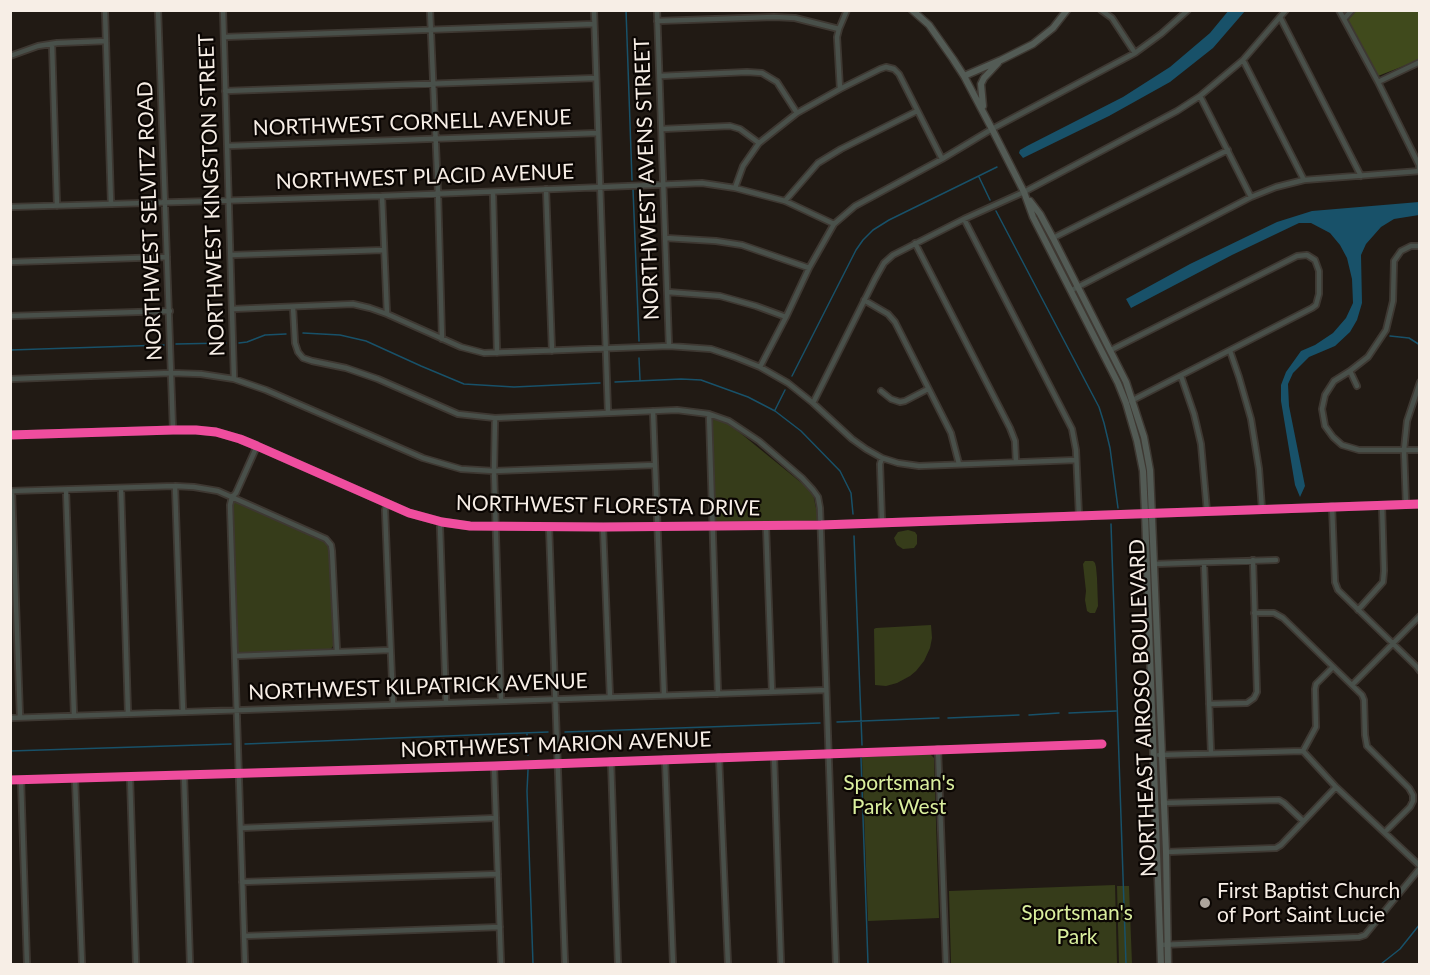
<!DOCTYPE html>
<style>
body{margin:0}
#map{position:relative;width:1430px;height:975px;overflow:hidden;background:#211a14;font-family:Lato,sans-serif}
canvas{display:block}
.frame{position:absolute;inset:0;border:12px solid #f7eee6;pointer-events:none}
</style>
<div id="map">
<canvas width="1430" height="975"></canvas>
<div class="frame"></div>
</div>
<script>
const g = document.querySelector('canvas').getContext('2d');
g.lineJoin = 'round';
function fill(path, color) { g.fillStyle = color; g.fill(path, 'evenodd'); }
const toPath = rows => new Path2D(rows.map(r => 'M' + r).join(''));
function strokePath(path, color, width, dash) { g.strokeStyle = color; g.lineWidth = width; g.lineCap = dash ? 'butt' : 'round'; g.setLineDash(dash || []); g.stroke(path); }
function label(font, color, halo, rows, align = 'center') {
  g.font = font + ' Lato,sans-serif'; g.lineWidth = 4.5; g.setLineDash([]); g.textBaseline = 'middle'; g.strokeStyle = halo; g.fillStyle = color; for (const [text, x, y, turn = 0] of rows) {
    g.save(); g.translate(x, y); g.rotate((+turn || 0) * Math.PI / 180); g.textAlign = isNaN(turn) ? turn : align; if (halo) g.strokeText(text, 0, 0); g.fillText(text, 0, 0); g.restore();
  }
}
const green = toPath([
 [711,417,728,423,809,489,813,494,819,522,715,523],
 [235,502,238,502,326,541,330,551,333,641,333,646,331,649,329,650,243,654,239,654,237,650,232,504],
 [908,530,915,532,917,535,917,544,914,548,903,549,897,545,894,538,898,532],
 [1085,561,1093,561,1095,563,1096,567,1097,578,1098,606,1095,613,1090,613,1087,611,1085,600,1086,591,1083,564],
 [931,625,932,638,930,648,924,661,916,671,910,676,897,683,886,686,875,685,874,629,876,628],
 [930,754,934,758,939,918,868,921,862,757],
 [1115,885,1117,964,951,964,949,891],
 [1117,886,1129,886,1132,964,1119,964]
]);
const forest = toPath([
 [1356,11,1419,11,1419,60,1378,76,1348,20]
]);
const water = toPath([
 [1229,10,1245,11,1213,48,1170,82,1109,116,1023,158,1019,153,1020,150,1027,146,1123,97,1170,67,1210,33],
 [1419,202,1419,215,1394,219,1381,227,1366,244,1361,255,1362,303,1357,320,1350,332,1335,346,1309,357,1293,373,1288,384,1289,406,1305,486,1300,497,1295,485,1281,401,1281,385,1286,372,1301,351,1315,345,1333,333,1346,318,1353,303,1352,279,1347,258,1340,245,1330,233,1311,223,1299,223,1232,255,1131,308,1126,299,1190,264,1277,222,1312,211]
]);
const stream = toPath([
 [626,10,632,180],
 [979,177,990,200],
 [633,189,639,341],
 [996,211,1099,407,1104,423,1110,448,1118,508],
 [303,333,340,335,366,341,421,366,464,384,514,387,600,383],
 [1390,336,1409,338,1420,345],
 [239,343,247,342,265,335,286,334],
 [176,344,226,343],
 [10,350,164,345],
 [639,358,640,380],
 [792,376,856,250,863,240,873,230,889,220,997,167],
 [615,382,681,379,701,380,748,397,775,411,801,431,840,471,851,493,853,514],
 [775,410,785,390],
 [1111,524,1126,964],
 [854,536,862,745],
 [1069,713,1116,711],
 [1029,715,1059,713],
 [948,718,1019,715],
 [837,722,939,718],
 [565,732,820,723],
 [527,734,528,755],
 [245,744,548,732],
 [10,751,231,744],
 [861,758,868,964],
 [528,770,527,791,533,964],
 [1381,964,1400,949,1420,924]
]);
const street = toPath([
 [105,10,111,204],
 [158,10,173,430],
 [223,10,234,379],
 [430,10,438,193,442,339],
 [594,10,608,412],
 [657,10,669,346],
 [1101,10,1112,18,1135,53],
 [1339,10,1378,82,1419,165,1419,171],
 [1280,17,1361,176],
 [1344,19,1352,10],
 [657,21,774,17,795,18,839,29],
 [224,37,594,24],
 [52,44,57,206],
 [10,56,38,46,57,43,106,41],
 [1243,60,1304,180],
 [660,76,747,72,762,73,777,82,797,113],
 [1378,82,1420,62],
 [840,89,837,37,839,29,847,10],
 [225,91,596,78],
 [1200,96,1251,197],
 [662,129,730,126,740,129,759,143],
 [227,146,598,133],
 [735,188,743,166,759,143,797,113,840,89,880,69,886,67,894,69,899,74,942,159],
 [546,189,552,351],
 [493,192,497,353],
 [382,196,387,314],
 [785,201,818,163,841,149,917,111],
 [10,207,382,196,702,183,735,188,785,201,834,224],
 [964,219,1072,429,1076,450,1079,516],
 [666,238,716,241,742,245,809,268],
 [1053,238,1228,150],
 [915,243,1010,428,1015,441,1016,462],
 [1420,246,1411,246,1401,251,1394,261,1393,301,1386,330,1368,357,1350,371,1334,381,1325,395,1322,409,1325,426,1333,437,1342,445,1359,450,1420,450],
 [231,255,384,250],
 [10,262,167,257],
 [1072,290,1251,197,1276,187,1304,180,1420,171],
 [668,292,720,296,756,306,786,317],
 [864,300,888,314,895,322,951,433,959,464],
 [293,307,295,343,298,352,303,358,312,361,346,368,378,379,458,414,495,418,677,410,709,414,729,421,759,441,802,478,813,490,818,497,820,508,836,964],
 [232,309,353,304,370,308,387,314,461,347,484,353,669,346,711,349,735,357,760,367,788,383,813,403,852,439,866,449,882,458,898,463,919,466,1076,460],
 [10,316,170,311],
 [1111,350,1297,256,1307,255,1315,260,1319,271,1319,294,1316,305,1312,308,1131,401],
 [1230,351,1239,377,1251,419,1259,469,1262,509],
 [760,367,786,317,809,268,834,224,855,206,942,159,992,129,1135,53,1161,34,1188,10],
 [1350,371,1357,386],
 [1181,376,1194,414,1201,444,1207,511],
 [10,379,171,373,201,374,234,379,266,390,423,458,461,469,494,471,655,465],
 [881,391,891,399,900,402,905,401,928,389],
 [813,403,875,279,884,263,893,255,964,219,1024,192,1177,111,1200,96,1243,60,1286,10],
 [653,411,664,695],
 [709,414,718,694],
 [495,418,494,471,501,701],
 [882,458,880,464,882,522],
 [175,486,183,711],
 [121,488,128,713],
 [66,490,74,715],
 [10,491,175,486,194,487,218,491,326,539,331,545,332,551,337,651],
 [12,491,20,717],
 [387,504,385,510,393,704],
 [1406,504,1404,450,1407,421,1420,382],
 [1332,506,1335,582,1338,590,1417,667,1420,671],
 [442,522,440,527,446,702],
 [549,526,565,964],
 [766,526,772,692],
 [603,527,610,697],
 [1204,563,1211,753],
 [1154,564,1276,560],
 [1358,610,1383,582,1384,571,1382,505],
 [1254,613,1274,613,1283,618,1362,695,1364,700,1365,735,1367,746,1409,788,1413,795,1413,801,1410,807,1385,832],
 [235,656,390,650],
 [1352,685,1420,616],
 [1209,704,1247,703,1254,698,1257,692,1253,560],
 [10,718,826,690],
 [938,749,946,964],
 [1303,751,1316,727,1315,689,1316,684,1333,667],
 [1159,755,1303,751,1336,787,1420,866],
 [774,756,781,964],
 [719,757,728,964],
 [665,759,673,964],
 [611,761,618,964],
 [494,766,501,964],
 [184,775,190,964],
 [130,777,136,964],
 [75,778,82,964],
 [10,780,494,766,1102,744],
 [21,780,27,964],
 [1163,803,1279,800,1284,803,1303,821],
 [241,828,496,818],
 [1166,852,1276,848,1281,845,1336,787],
 [242,882,498,874],
 [244,936,500,927],
 [1160,945,1359,937,1365,935,1420,868],
 [245,964,230,505,232,497,236,493,257,446]
]);
const secondary = toPath([
 [912,10,929,25,953,59,964,76,992,129,1024,192,1033,217,1118,383,1126,403,1137,441,1143,471,1145,513,1161,964],
 [964,76,1001,60,1033,44,1053,28,1067,10],
 [983,106,981,84,984,78,998,63],
 [1030,201,1040,214,1053,238,1126,382,1144,437,1150,470,1166,852,1168,964],
 [10,435,173,430,196,430,216,432,240,439,257,446,409,513,442,522,470,526,603,527,821,525,1420,504]
]);
const cycleway = toPath([
 [10,435,173,430,196,430,216,432,240,439,257,446,409,513,442,522,470,526,603,527,821,525,1420,504],
 [10,780,494,766,1102,744]
]);
const markers = [
 [1205,903,6,"#aca49c"]
];
const streetNames = [
 ["NORTHWEST CORNELL AVENUE",412,123,-2],
 ["NORTHWEST PLACID AVENUE",425,177,-2],
 ["NORTHWEST AVENS STREET",647,179,-92],
 ["NORTHWEST KINGSTON STREET",212,195,-92],
 ["NORTHWEST SELVITZ ROAD",150,221,-92],
 ["NORTHWEST FLORESTA DRIVE",608,506,1],
 ["NORTHWEST KILPATRICK AVENUE",418,687,-2],
 ["NORTHEAST AIROSO BOULEVARD",1143,708,-92],
 ["NORTHWEST MARION AVENUE",556,745,-2]
];
const parkNames = [
 ["Sportsman's",899,783],
 ["Park West",899,807],
 ["Sportsman's",1077,913],
 ["Park",1077,937]
];
const poiNames = [
 ["First Baptist Church",1217,891],
 ["of Port Saint Lucie",1217,915]
];
fill(green, '#363c1a');
fill(forest, '#404a1c');
fill(water, '#185169');
strokePath(stream, '#185169', 1.5);
strokePath(street, '#3e3832', 8);
strokePath(secondary, '#3e3832', 9);
strokePath(street, '#49504a', 4.5);
strokePath(secondary, '#535b55', 6);
strokePath(cycleway, '#ef4d9e', 9);
for (const [x, y, r, color] of markers) { const dot = new Path2D(); dot.arc(x, y, r, 0, 2 * Math.PI); g.fillStyle = color; g.fill(dot); strokePath(dot, '#0b0603', 2); }
label('21px', '#f7eee6', '#0b0603', streetNames);
label('21px', '#daef9e', '#0b0603', parkNames);
label('21px', '#f7eee6', '#0b0603', poiNames, 'left');
</script>
